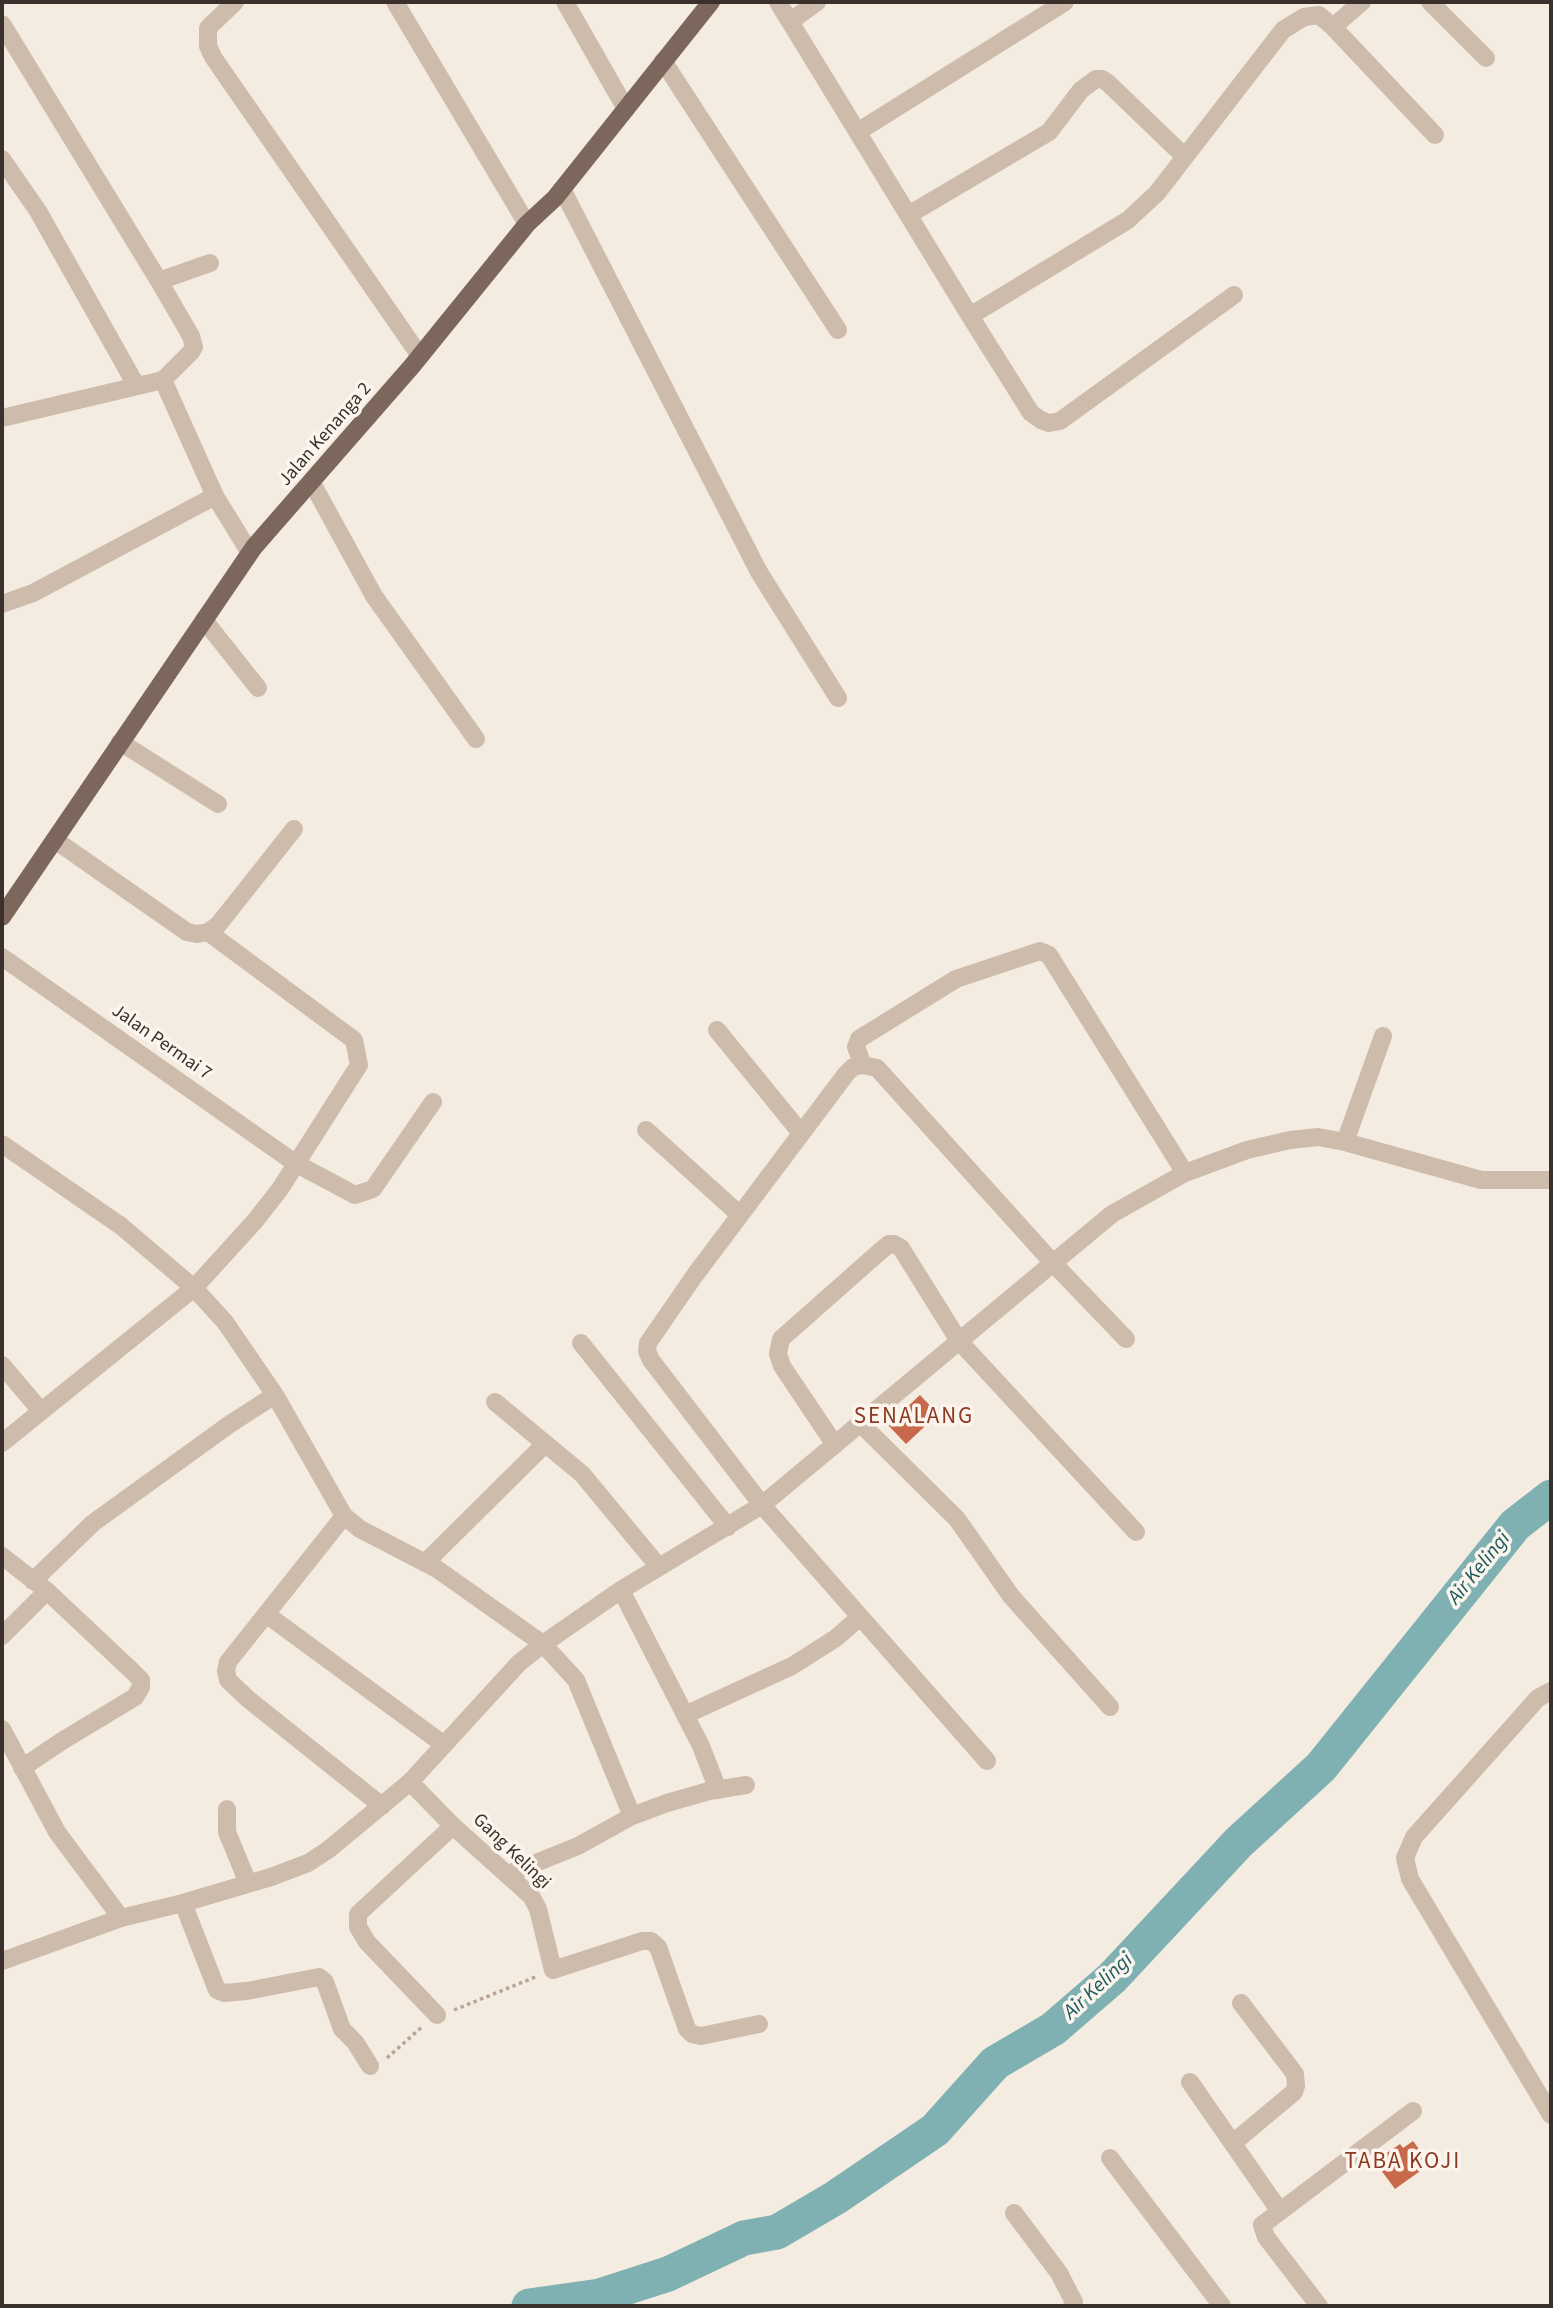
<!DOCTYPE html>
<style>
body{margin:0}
#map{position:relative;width:1553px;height:2308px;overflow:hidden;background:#f4ebe1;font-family:"Source Sans 3",sans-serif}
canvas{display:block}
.frame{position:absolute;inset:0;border:4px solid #3b302b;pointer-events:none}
</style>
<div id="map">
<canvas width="1553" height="2308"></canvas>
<div class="frame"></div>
</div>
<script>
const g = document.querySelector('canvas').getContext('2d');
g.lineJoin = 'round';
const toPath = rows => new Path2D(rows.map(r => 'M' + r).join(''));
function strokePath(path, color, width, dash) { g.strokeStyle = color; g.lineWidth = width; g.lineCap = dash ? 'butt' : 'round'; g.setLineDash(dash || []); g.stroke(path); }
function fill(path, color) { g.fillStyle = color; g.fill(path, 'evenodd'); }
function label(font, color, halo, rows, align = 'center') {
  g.font = font + ' "Source Sans 3",sans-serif'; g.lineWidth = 7; g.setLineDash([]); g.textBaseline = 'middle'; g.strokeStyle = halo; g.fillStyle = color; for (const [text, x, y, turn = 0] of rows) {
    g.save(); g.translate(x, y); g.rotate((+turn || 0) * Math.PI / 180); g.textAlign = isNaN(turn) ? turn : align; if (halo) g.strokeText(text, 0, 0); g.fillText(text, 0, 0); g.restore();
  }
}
const river = toPath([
 [529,2306,600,2296,668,2274,744,2238,777,2232,835,2198,935,2130,995,2063,1053,2029,1112,1978,1239,1842,1321,1767,1515,1525,1551,1497]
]);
const building = toPath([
 [920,1395,938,1414,906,1444,888,1425],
 [1413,2141,1430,2164,1395,2189,1378,2166,1387,2159,1384,2155,1400,2144,1403,2148]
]);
const path = toPath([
 [454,2010,538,1976],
 [387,2058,423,2026]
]);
const minor = toPath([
 [235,2,208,28,208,46,213,57,420,356],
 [395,2,527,224],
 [565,2,626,109],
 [778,2,970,316,1031,413,1041,420,1049,423,1060,421,1234,295],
 [1430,2,1486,58],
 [791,21,817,2],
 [2,24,159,281,191,336,194,347,191,352,163,380,2,418],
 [1333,27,1362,2],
 [663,61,838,330],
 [859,131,1065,2],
 [2,159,38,211,136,385],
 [562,189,759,572,838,698],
 [910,214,1049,132,1081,90,1096,79,1102,79,1108,83,1184,156],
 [159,281,210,263],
 [970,316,1128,220,1157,193,1283,30,1304,17,1319,15,1333,27,1435,135],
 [163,380,215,496,250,553],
 [312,483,374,596,476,739],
 [2,604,33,593,215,496],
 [204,620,258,688],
 [120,742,218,804],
 [55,840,187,932,197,934,208,932,218,925,294,829],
 [2,957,295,1163,355,1195,373,1189,433,1102],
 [717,1030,801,1133],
 [863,1065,856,1047,859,1039,956,979,1040,951,1049,955,1185,1173],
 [646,1130,740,1215],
 [1345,1142,1383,1036],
 [2,1144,121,1226,194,1288,225,1322,275,1395,344,1516,360,1529,437,1569,543,1644,576,1680,632,1816],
 [581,1343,728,1527],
 [2,1365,41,1411],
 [495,1402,582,1474,659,1567],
 [860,1423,957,1519,1011,1596,1110,1707],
 [2,1443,194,1288,255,1221,280,1189,359,1065,354,1040,208,932],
 [835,1445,782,1366,778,1354,781,1339,877,1254,889,1244,894,1244,901,1248,959,1341,1136,1532],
 [344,1516,228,1662,226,1671,228,1680,248,1699,382,1806],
 [2,1556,47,1591,132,1671,141,1680,141,1687,135,1697,62,1741,22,1768],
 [425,1563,545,1444],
 [33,1581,93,1523,230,1424,275,1395],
 [621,1590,701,1746,718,1790],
 [266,1614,443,1744],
 [2,1636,47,1591],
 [1551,1691,1538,1698,1414,1837,1405,1858,1410,1879,1551,2115],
 [685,1715,792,1666,836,1638,860,1617],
 [2,1729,57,1832,121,1918],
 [987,1761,762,1505,651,1360,647,1351,648,1343,695,1275,846,1074,853,1067,863,1065,877,1068,1053,1263,1126,1339],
 [410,1782,453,1826,531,1896,538,1909,553,1970,642,1941,651,1941,658,1947,687,2029,692,2034,701,2036,759,2024],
 [227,1809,227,1832,248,1883],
 [508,1874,578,1846,632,1816,667,1803,709,1791,746,1785],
 [183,1903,217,1990,224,1993,247,1991,319,1977,325,1982,342,2029,355,2042,370,2066],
 [2,1961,121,1918,183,1903,271,1877,308,1863,328,1850,410,1782,519,1663,543,1644,621,1590,762,1505,1112,1214,1185,1173,1247,1150,1290,1140,1318,1137,1345,1142,1481,1180,1551,1180],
 [437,2015,367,1942,358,1927,358,1914,453,1826],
 [1190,2082,1279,2210],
 [1233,2143,1294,2092,1296,2086,1295,2074,1241,2003],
 [1110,2158,1222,2306],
 [1014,2213,1059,2273,1074,2302,1072,2306],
 [1319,2306,1266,2237,1262,2225,1413,2111]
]);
const major = toPath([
 [2,917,254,547,412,366,527,224,555,198,711,2]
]);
const streetNames = [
 ["Jalan Kenanga 2",326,435,-49],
 ["Jalan Permai 7",161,1043,35],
 ["Gang Kelingi",511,1852,44]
];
const waterNames = [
 ["Air Kelingi",1480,1569,-51],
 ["Air Kelingi",1099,1987,-43]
];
const quarterNames = [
 ["SENALANG",914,1418],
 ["TABA KOJI",1403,2163]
];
strokePath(river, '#7fb0b2', 35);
fill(building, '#c8694b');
strokePath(path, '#b9a596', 3.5, [3.5, 3.5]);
strokePath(minor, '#cdbbac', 18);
strokePath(major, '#7d675c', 18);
label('19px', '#3b302b', '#fbf5ee', streetNames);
label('italic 21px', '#1f5a5e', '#fbf5ee', waterNames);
g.letterSpacing = '2px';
label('23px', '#8c3b22', '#fbf5ee', quarterNames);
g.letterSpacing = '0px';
</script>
